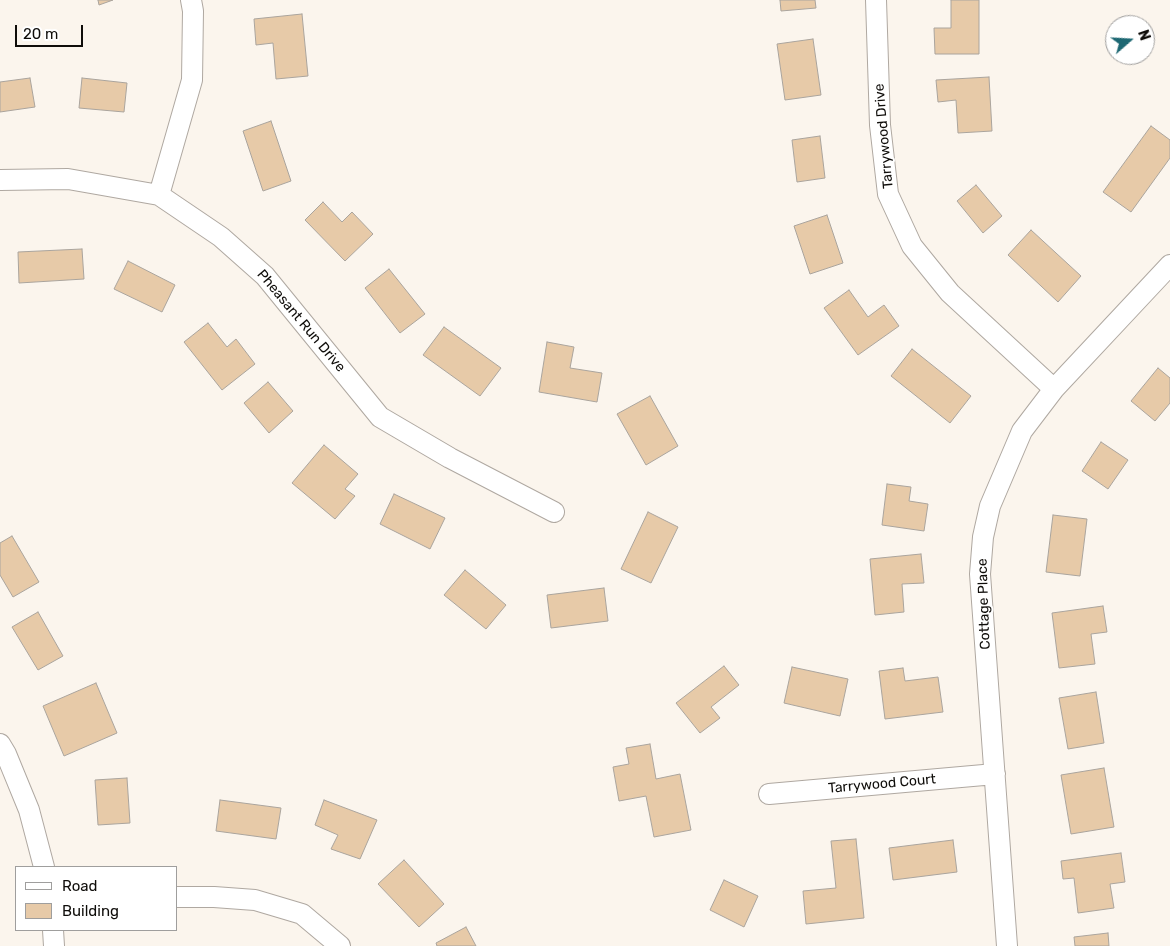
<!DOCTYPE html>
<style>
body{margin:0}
#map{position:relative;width:1170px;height:946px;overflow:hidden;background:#fbf5ed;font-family:Rubik,sans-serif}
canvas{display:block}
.legend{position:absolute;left:15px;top:866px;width:162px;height:65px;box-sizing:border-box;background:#fff;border:1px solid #9f9e9d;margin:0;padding:6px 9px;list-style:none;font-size:15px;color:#0f0d0a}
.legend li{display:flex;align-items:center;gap:10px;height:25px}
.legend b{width:25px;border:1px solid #9f9e9d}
.north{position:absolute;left:1105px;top:15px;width:50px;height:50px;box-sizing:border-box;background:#fff;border:1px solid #9f9e9d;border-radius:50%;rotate:71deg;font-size:14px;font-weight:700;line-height:20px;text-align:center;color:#0f0d0a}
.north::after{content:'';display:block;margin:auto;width:18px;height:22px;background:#1e6873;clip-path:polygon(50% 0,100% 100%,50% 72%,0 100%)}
.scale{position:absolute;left:15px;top:25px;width:68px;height:22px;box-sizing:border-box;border:2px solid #0f0d0a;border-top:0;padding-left:6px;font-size:15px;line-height:18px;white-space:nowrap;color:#0f0d0a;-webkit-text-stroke:4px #fff;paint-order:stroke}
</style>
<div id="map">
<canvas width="1170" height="946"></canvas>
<ul class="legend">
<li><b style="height:6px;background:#fff"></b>Road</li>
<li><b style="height:14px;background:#e7caa8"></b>Building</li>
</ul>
<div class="north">N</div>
<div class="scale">20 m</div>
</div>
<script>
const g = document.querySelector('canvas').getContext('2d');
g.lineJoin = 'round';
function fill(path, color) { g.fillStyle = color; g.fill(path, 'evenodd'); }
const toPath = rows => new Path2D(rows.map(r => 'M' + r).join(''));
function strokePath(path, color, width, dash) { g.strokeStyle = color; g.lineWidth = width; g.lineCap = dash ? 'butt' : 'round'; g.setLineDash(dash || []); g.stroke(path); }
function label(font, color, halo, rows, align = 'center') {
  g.font = font + ' Rubik,sans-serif'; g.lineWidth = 4; g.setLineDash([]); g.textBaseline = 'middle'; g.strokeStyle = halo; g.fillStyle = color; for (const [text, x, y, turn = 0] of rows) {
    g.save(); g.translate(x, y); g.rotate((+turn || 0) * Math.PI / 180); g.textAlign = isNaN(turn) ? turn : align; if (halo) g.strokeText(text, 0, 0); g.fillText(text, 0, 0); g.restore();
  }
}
const building = toPath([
 [98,0,113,0,99,5,98,0],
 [780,0,815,0,816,8,781,11,780,0],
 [951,0,979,0,979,54,935,54,934,28,951,28,951,0],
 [302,14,308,76,276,79,273,43,256,45,254,19,302,14],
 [813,39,821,95,785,100,777,44,813,39],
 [989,77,992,131,958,133,956,100,938,102,936,80,989,77],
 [30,78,35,107,0,112,0,82,30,78],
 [82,78,127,83,124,112,79,108,82,78],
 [271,121,291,181,263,191,243,131,271,121],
 [1151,126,1170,140,1170,158,1131,212,1103,192,1151,126],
 [820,136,825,178,797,182,792,140,820,136],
 [976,185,1002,216,983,233,957,201,976,185],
 [323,202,342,222,352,212,373,234,345,261,305,220,323,202],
 [827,215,843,263,810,274,794,226,827,215],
 [1031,230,1081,276,1058,302,1008,255,1031,230],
 [82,249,84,279,19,283,18,252,82,249],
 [128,261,175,285,162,312,114,289,128,261],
 [389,269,425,314,400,333,365,288,389,269],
 [849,290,868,317,884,305,899,326,858,355,824,308,849,290],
 [208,323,227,347,236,339,255,364,222,390,184,342,208,323],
 [444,327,501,368,480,396,423,355,444,327],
 [547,342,574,347,570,368,602,373,597,402,539,392,547,342],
 [912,349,971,396,950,423,891,376,912,349],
 [1158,368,1170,378,1170,403,1155,421,1131,401,1158,368],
 [268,382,293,411,269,433,244,403,268,382],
 [650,396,678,446,646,465,617,414,650,396],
 [1101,442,1128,460,1108,489,1082,471,1101,442],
 [324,445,358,474,345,489,355,496,335,519,292,483,324,445],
 [887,484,911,487,909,501,928,504,924,531,882,525,887,484],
 [394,494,445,518,430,549,380,524,394,494],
 [648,512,678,527,651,583,621,569,648,512],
 [1053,515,1087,519,1080,576,1046,572,1053,515],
 [12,536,39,582,13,597,0,575,0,543,12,536],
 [921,554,924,583,902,584,904,612,875,615,870,559,921,554],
 [465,570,506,605,486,629,444,595,465,570],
 [604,588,608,621,551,628,547,595,604,588],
 [1103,606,1107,632,1091,634,1095,664,1059,668,1052,613,1103,606],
 [38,612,63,656,38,670,12,627,38,612],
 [724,666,739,685,711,707,720,718,700,733,676,703,724,666],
 [792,667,848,679,840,716,784,703,792,667],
 [903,668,905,681,938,677,943,712,885,719,879,671,903,668],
 [96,683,117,733,64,756,43,706,96,683],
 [1096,692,1104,743,1068,749,1059,698,1096,692],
 [650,744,656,779,680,774,691,830,654,837,646,796,619,801,613,767,629,764,626,748,650,744],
 [1104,768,1114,827,1071,834,1061,775,1104,768],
 [127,778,130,823,98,825,95,780,127,778],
 [220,800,281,808,276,839,216,831,220,800],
 [324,800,377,820,360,859,331,849,338,835,315,825,324,800],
 [856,839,864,918,806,924,803,891,836,888,831,841,856,839],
 [953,840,957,872,893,880,889,848,953,840],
 [1121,853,1125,882,1110,884,1114,908,1078,913,1074,878,1063,879,1061,861,1121,853],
 [404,860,444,904,419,927,378,884,404,860],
 [724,880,758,896,744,927,710,910,724,880],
 [466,927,476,946,437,946,436,943,466,927],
 [1108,933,1109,946,1075,946,1074,937,1108,933]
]);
const minor = toPath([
 [876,0,880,125,888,194,912,246,950,293,1054,389],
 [0,180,68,179,159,195,221,237,265,276,380,417,450,458,554,512],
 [159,195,192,80,193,11,191,0],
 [0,744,6,754,29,810,44,867],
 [769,794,995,774],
 [176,897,214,897,255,900,302,914,340,946],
 [53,930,54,946],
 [1007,946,980,574,983,537,990,506,1022,431,1054,389,1170,265]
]);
const streetNames = [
 ["Tarrywood Drive",884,136,-95],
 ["Pheasant Run Drive",301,321,50],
 ["Cottage Place",984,604,-92],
 ["Tarrywood Court",882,784,-5]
];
fill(building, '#e7caa8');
strokePath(building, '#aaa49d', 1);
strokePath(minor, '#afa8a1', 22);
strokePath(minor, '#fff', 20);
label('14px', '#0f0d0a', '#fff', streetNames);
</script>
